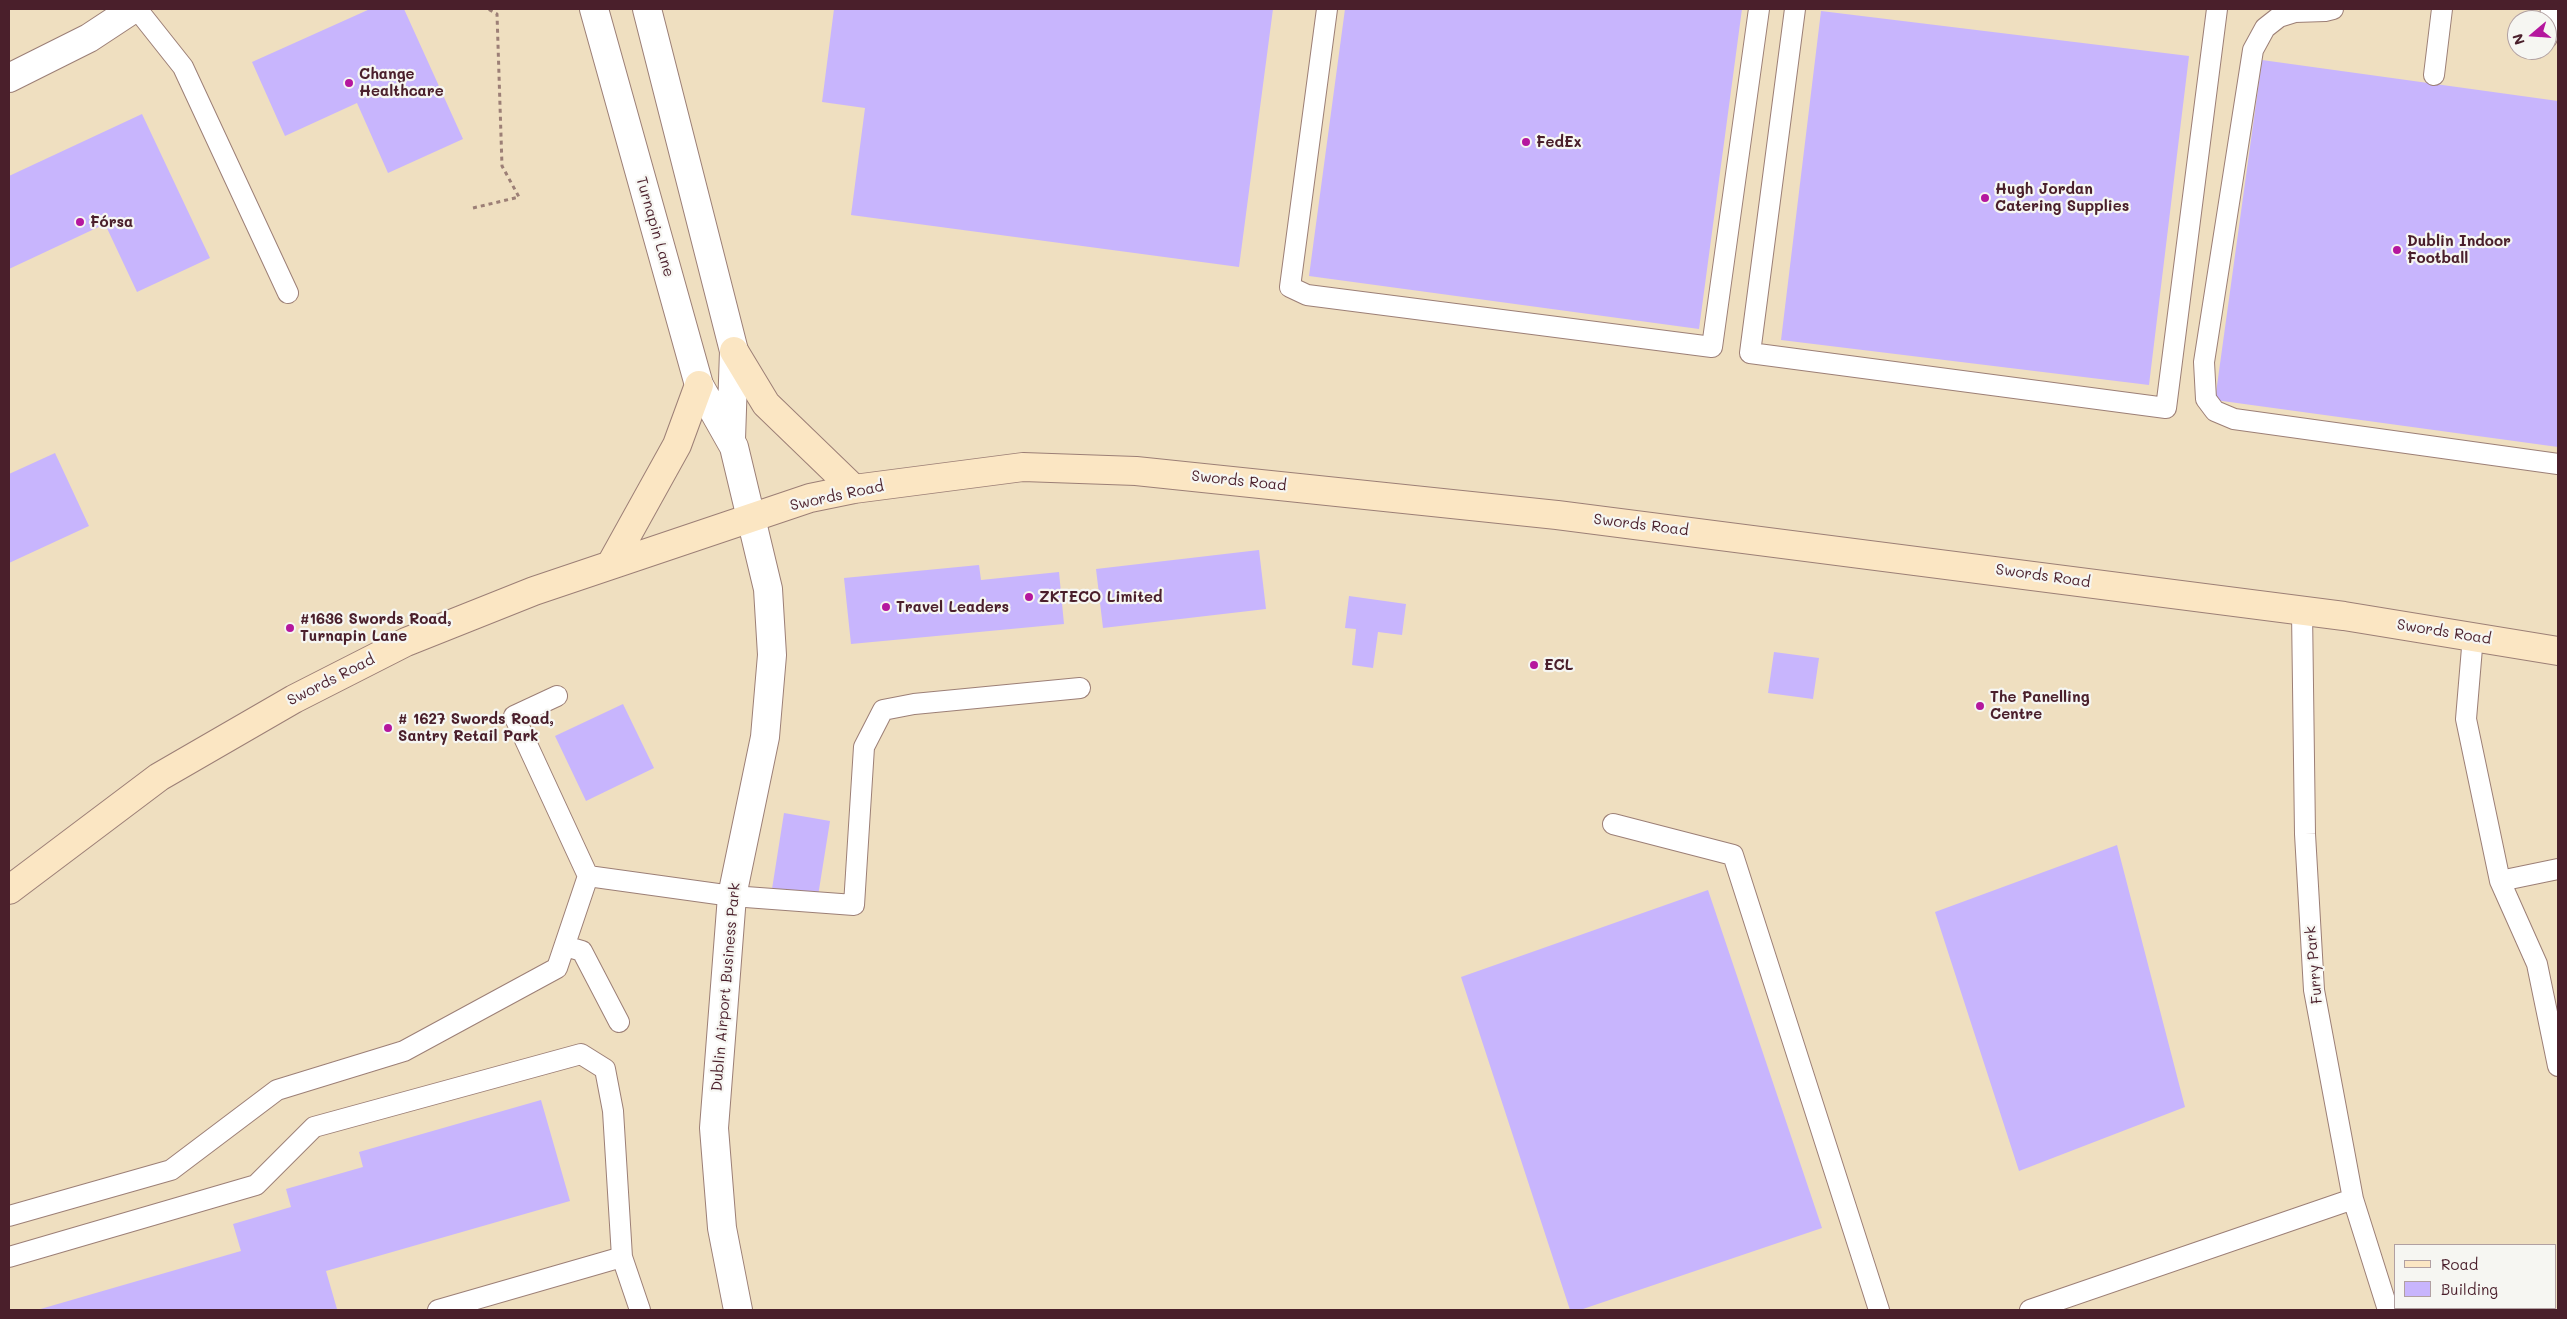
<!DOCTYPE html>
<meta charset="utf-8">
<style>
body{margin:0}
#map{position:relative;width:2567px;height:1319px;overflow:hidden;background:#efdfc0;font-family:Mali,sans-serif}
canvas{display:block}
.frame{position:absolute;inset:0;border:10px solid #4a1f2b;pointer-events:none}
.legend{position:absolute;left:2394px;top:1244px;width:162px;height:65px;box-sizing:border-box;background:#f6f6f2;border:1px solid #b1a0a2;margin:0;padding:6px 9px;list-style:none;font-size:15px;color:#4a1f2b}
.legend li{display:flex;align-items:center;gap:10px;height:25px}
.legend b{width:25px;border:1px solid #b1a0a2}
.north{position:absolute;left:2507px;top:10px;width:50px;height:50px;box-sizing:border-box;background:#f6f6f2;border:1px solid #b1a0a2;border-radius:50%;rotate:252deg;font-size:14px;font-weight:700;line-height:20px;text-align:center;color:#4a1f2b}
.north::after{content:'';display:block;margin:auto;width:18px;height:22px;background:#b5179e;clip-path:polygon(50% 0,100% 100%,50% 72%,0 100%)}
</style>
<div id="map">
<canvas width="2567" height="1319"></canvas>
<div class="frame"></div>
<ul class="legend">
<li><b style="height:6px;background:#fbe6c3"></b>Road</li>
<li><b style="height:14px;background:#c8b5fd"></b>Building</li>
</ul>
<div class="north">N</div>
</div>
<script>
const g = document.querySelector('canvas').getContext('2d');
g.lineJoin = 'round';
function fill(path, color) { g.fillStyle = color; g.fill(path, 'evenodd'); }
const toPath = rows => new Path2D(rows.map(r => 'M' + r).join(''));
function strokePath(path, color, width, dash) { g.strokeStyle = color; g.lineWidth = width; g.lineCap = dash ? 'butt' : 'round'; g.setLineDash(dash || []); g.stroke(path); }
function label(font, color, halo, rows, align = 'center') {
  g.font = font + ' Mali,sans-serif'; g.lineWidth = 4.5; g.setLineDash([]); g.textBaseline = 'middle'; g.strokeStyle = halo; g.fillStyle = color; for (const [text, x, y, turn = 0] of rows) {
    g.save(); g.translate(x, y); g.rotate((+turn || 0) * Math.PI / 180); g.textAlign = isNaN(turn) ? turn : align; if (halo) g.strokeText(text, 0, 0); g.fillText(text, 0, 0); g.restore();
  }
}
const building = toPath([
 [370,9,404,9,463,139,388,173,357,103,285,136,252,62],
 [834,9,1273,9,1239,267,851,215,865,108,822,102],
 [1345,9,1742,9,1699,329,1309,276],
 [1821,11,2189,56,2149,385,1781,340],
 [2262,60,2558,101,2558,447,2215,400],
 [142,114,210,258,137,292,105,224,9,269,9,176],
 [55,453,89,526,9,563,9,474],
 [1259,550,1266,609,1103,628,1096,569],
 [979,565,981,580,1059,572,1064,624,851,644,844,578],
 [1349,596,1406,604,1402,635,1378,632,1373,668,1352,665,1356,629,1345,628],
 [1774,652,1819,658,1813,699,1768,693],
 [623,704,654,768,586,801,555,736],
 [784,813,830,821,818,896,772,889],
 [2117,845,2185,1107,2019,1171,1935,912],
 [1708,890,1822,1228,1580,1310,1570,1310,1461,977],
 [541,1100,570,1201,326,1271,337,1309,37,1310,241,1251,233,1224,291,1207,286,1189,363,1167,359,1152]
]);
const path = toPath([
 [473,208,519,197,502,166,497,14,488,9]
]);
const lane = toPath([
 [137,9,183,67,288,293],
 [1327,9,1290,287,1307,295,1712,347,1759,9],
 [1795,9,1750,353,2166,408,2217,9],
 [2333,9,2325,11,2295,12,2279,17,2265,28,2253,50,2204,362,2206,399,2215,411,2234,419,2558,464],
 [2547,38,2551,9],
 [2434,75,2442,9],
 [2302,611,2305,834,2314,990,2353,1199,2388,1310],
 [2473,636,2466,719,2500,881,2537,964,2558,1066],
 [1613,824,1733,855,1879,1310],
 [588,876,732,896,854,905,864,747,883,710,914,704,1080,688],
 [2500,881,2558,869],
 [565,946,582,951,619,1022],
 [9,1216,171,1170,277,1090,404,1051,557,968,588,876,514,716,557,696],
 [9,1257,256,1185,314,1127,581,1054,605,1069,613,1111,622,1257,640,1310],
 [438,1310,622,1257],
 [2030,1310,2353,1199]
]);
const street = toPath([
 [594,9,699,385,734,447,768,589,772,655,765,737,732,896,714,1128,722,1228,738,1310],
 [647,9,734,351,731,439],
 [9,78,89,38,133,9]
]);
const secondary = toPath([
 [734,351,766,404,854,489],
 [611,564,677,445,699,385],
 [9,890,159,777,294,699,406,642,534,591,810,498,854,489,1023,467,1136,471,1557,515,2344,616,2558,651]
]);
const markers = [
 [349,83,5,"#b5179e"],
 [1526,142,5,"#b5179e"],
 [1985,198,5,"#b5179e"],
 [80,222,5,"#b5179e"],
 [2397,250,5,"#b5179e"],
 [1029,597,5,"#b5179e"],
 [886,607,5,"#b5179e"],
 [290,628,5,"#b5179e"],
 [1534,665,5,"#b5179e"],
 [1980,706,5,"#b5179e"],
 [388,728,5,"#b5179e"]
];
const poiNames = [
 ["Change",359,74],
 ["Healthcare",359,91],
 ["FedEx",1536,142],
 ["Hugh Jordan",1995,189],
 ["Catering Supplies",1995,206],
 ["Fórsa",90,222],
 ["Dublin Indoor",2407,241],
 ["Football",2407,258],
 ["ZKTECO Limited",1039,597],
 ["Travel Leaders",896,607],
 ["#1636 Swords Road,",300,619],
 ["Turnapin Lane",300,636],
 ["ECL",1544,665],
 ["The Panelling",1990,697],
 ["Centre",1990,714],
 ["# 1627 Swords Road,",398,719],
 ["Santry Retail Park",398,736]
];
const streetNames = [
 ["Turnapin Lane",655,227,74],
 ["Swords Road",1239,481,6],
 ["Swords Road",837,496,-12],
 ["Swords Road",1641,525,7],
 ["Swords Road",2043,576,8],
 ["Swords Road",2444,632,9],
 ["Swords Road",331,680,-27],
 ["Furry Park",2314,965,-95],
 ["Dublin Airport Business Park",726,987,-85]
];
fill(building, '#c8b5fd');
strokePath(lane, '#9c7f76', 22);
strokePath(street, '#9c7f76', 30);
strokePath(secondary, '#9c7f76', 30);
strokePath(path, '#9c7f76', 3, [4, 4]);
strokePath(lane, '#fff', 20);
strokePath(street, '#fff', 28);
strokePath(secondary, '#fbe6c3', 28);
for (const [x, y, r, color] of markers) { const dot = new Path2D(); dot.arc(x, y, r, 0, 2 * Math.PI); g.fillStyle = color; g.fill(dot); strokePath(dot, '#f6f6f2', 2); }
label('bold 15px', '#4a1f2b', '#f6f6f2', poiNames, 'left');
label('15px', '#4a1f2b', '#f6f6f2', streetNames);
</script>
